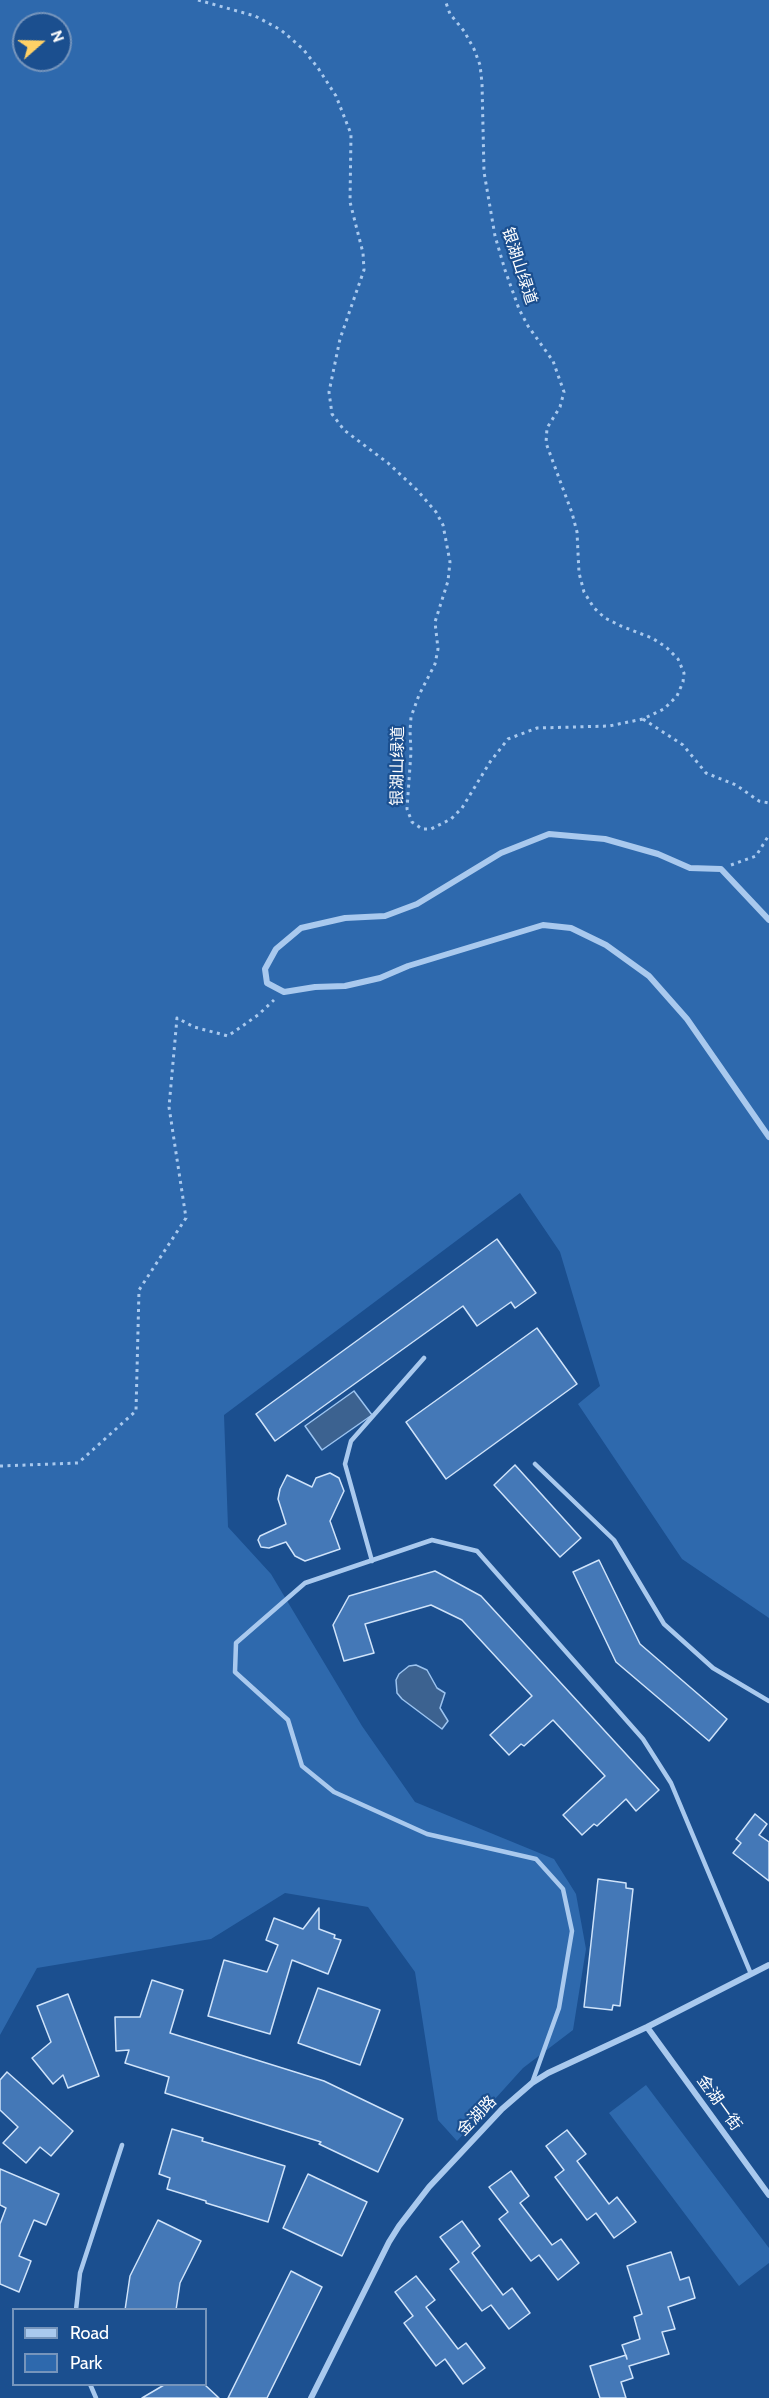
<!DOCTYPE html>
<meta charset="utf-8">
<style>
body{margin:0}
#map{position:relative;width:769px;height:2398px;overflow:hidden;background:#1b4f8f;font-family:Cabin,sans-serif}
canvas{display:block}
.legend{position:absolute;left:12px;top:2308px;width:195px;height:78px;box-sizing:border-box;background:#1b4f8f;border:2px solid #7695bc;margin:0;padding:8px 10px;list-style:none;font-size:18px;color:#fff}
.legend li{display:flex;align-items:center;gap:12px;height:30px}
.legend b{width:30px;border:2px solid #7695bc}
.north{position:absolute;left:12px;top:12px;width:60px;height:60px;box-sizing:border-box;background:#1b4f8f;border:2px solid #7695bc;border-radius:50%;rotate:70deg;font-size:16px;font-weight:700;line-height:24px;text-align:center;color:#fff}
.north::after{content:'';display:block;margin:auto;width:21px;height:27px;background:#ffd166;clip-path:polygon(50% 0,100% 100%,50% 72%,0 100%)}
</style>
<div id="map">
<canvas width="769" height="2398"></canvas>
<ul class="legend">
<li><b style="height:8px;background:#a9c9ee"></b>Road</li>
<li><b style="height:16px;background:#2e69ad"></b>Park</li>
</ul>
<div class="north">N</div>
</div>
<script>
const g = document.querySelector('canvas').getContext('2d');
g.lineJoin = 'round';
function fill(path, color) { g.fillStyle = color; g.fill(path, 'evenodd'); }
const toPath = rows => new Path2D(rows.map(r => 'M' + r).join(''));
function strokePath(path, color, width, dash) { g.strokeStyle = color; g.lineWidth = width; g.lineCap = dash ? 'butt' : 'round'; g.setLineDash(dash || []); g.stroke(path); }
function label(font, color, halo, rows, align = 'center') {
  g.font = font + ' Cabin,"Noto Sans SC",sans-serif'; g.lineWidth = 4.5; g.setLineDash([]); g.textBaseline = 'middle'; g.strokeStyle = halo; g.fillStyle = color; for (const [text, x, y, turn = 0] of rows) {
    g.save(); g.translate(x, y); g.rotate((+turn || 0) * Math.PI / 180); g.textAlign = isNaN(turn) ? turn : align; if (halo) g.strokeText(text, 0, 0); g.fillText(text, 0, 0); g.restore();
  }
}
const green = toPath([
 [0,0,769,0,769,1618,682,1559,578,1404,600,1386,560,1252,520,1193,224,1415,228,1527,271,1574,362,1726,415,1802,554,1859,576,1894,586,1949,573,2030,523,2068,457,2141,438,2120,415,1972,368,1907,285,1893,211,1939,37,1968,0,2035],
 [24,24,60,24,60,60,24,60],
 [646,2085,769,2248,769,2263,739,2286,609,2113]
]);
const water = toPath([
 [354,1391,372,1415,322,1450,305,1426,354,1391],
 [416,1665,427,1670,437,1688,445,1693,440,1708,448,1721,442,1729,402,1699,397,1693,396,1680,399,1674,409,1666,416,1665]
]);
const building = toPath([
 [497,1239,536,1293,515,1308,511,1302,477,1326,463,1306,275,1441,256,1414,497,1239],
 [537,1328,577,1384,446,1479,406,1422,537,1328],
 [515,1465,581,1538,560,1557,494,1485,515,1465],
 [330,1473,339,1478,344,1491,330,1521,340,1549,305,1561,295,1556,286,1542,269,1548,261,1547,258,1540,260,1536,286,1524,278,1499,280,1489,287,1475,312,1487,316,1478,330,1473],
 [599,1560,640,1644,727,1719,709,1741,616,1662,573,1572,599,1560],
 [435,1571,481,1596,659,1790,636,1811,626,1799,597,1826,594,1824,582,1835,563,1815,605,1776,553,1720,524,1746,521,1744,509,1755,490,1735,532,1696,462,1620,431,1605,365,1624,374,1653,344,1661,333,1625,349,1596,435,1571],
 [755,1814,767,1824,759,1835,769,1842,769,1881,733,1853,741,1843,736,1839,755,1814],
 [598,1879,626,1883,626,1888,633,1889,620,2006,613,2005,612,2010,584,2007,598,1879],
 [319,1908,319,1929,335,1935,334,1938,341,1940,328,1974,292,1960,270,2034,208,2016,224,1960,267,1972,278,1945,266,1940,274,1918,303,1929,319,1908],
 [152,1980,183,1990,170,2033,324,2081,403,2119,378,2172,319,2144,321,2142,165,2093,169,2077,125,2063,129,2050,116,2051,115,2017,140,2017,152,1980],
 [318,1988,380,2010,360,2065,298,2043,318,1988],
 [68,1994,99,2076,68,2088,63,2075,53,2084,32,2058,51,2042,37,2006,68,1994],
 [7,2072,73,2131,51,2156,40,2147,26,2163,3,2143,18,2127,0,2110,0,2080,7,2072],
 [172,2129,203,2138,202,2141,285,2166,268,2222,206,2203,206,2201,167,2189,170,2178,159,2174,172,2129],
 [567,2130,586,2154,577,2161,609,2204,617,2197,636,2222,614,2238,596,2213,587,2220,555,2177,564,2170,546,2146,567,2130],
 [0,2169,59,2194,46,2225,34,2220,19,2256,31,2261,19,2292,0,2284,0,2224,6,2208,0,2205,0,2169],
 [511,2171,529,2196,520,2203,552,2245,561,2239,579,2263,558,2280,539,2255,531,2261,499,2219,508,2212,489,2187,511,2171],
 [308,2174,367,2202,342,2256,283,2228,308,2174],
 [158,2220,201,2241,180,2283,176,2310,125,2310,130,2276,158,2220],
 [462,2221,480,2246,472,2253,503,2295,512,2288,530,2313,509,2329,491,2305,482,2311,450,2269,459,2262,440,2237,462,2221],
 [671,2252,680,2280,689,2277,695,2298,668,2307,675,2329,662,2332,669,2354,629,2366,633,2378,621,2382,626,2398,600,2398,590,2366,626,2355,627,2359,622,2345,640,2339,634,2317,642,2314,627,2266,671,2252],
 [291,2271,322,2287,267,2398,228,2398,291,2271],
 [416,2276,435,2300,426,2307,458,2349,466,2343,485,2368,463,2384,445,2359,436,2366,404,2323,413,2316,395,2292,416,2276],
 [164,2385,205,2385,219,2398,142,2398,164,2385]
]);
const path = toPath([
 [198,0,255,16,281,30,303,49,318,68,336,96,351,134,350,202,363,253,364,270,340,339,329,392,332,414,344,430,388,463,417,490,436,512,443,525,450,562,448,581,435,622,438,649,435,664,419,695,411,717,410,731,411,752,407,809,412,822,422,829,431,829,451,819,462,808,490,762,508,739,537,728,609,726,643,719,664,709,677,696,683,682,684,673,678,659,666,647,652,638,621,626,605,618,594,608,584,592,579,573,577,532,572,513,546,443,547,428,560,407,564,392,553,361,528,326,519,309,505,270,495,236,484,172,482,83,480,65,474,49,464,31,450,14,445,0],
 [643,719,683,745,706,773,736,785,759,801,769,803],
 [731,865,756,856,769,835],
 [0,1466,78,1463,136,1411,139,1290,186,1218,169,1107,177,1018,194,1027,228,1036,258,1015,274,1000]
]);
const service = toPath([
 [535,1464,614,1540,664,1624,713,1668,769,1701],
 [372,1561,345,1464,351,1441,424,1358],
 [532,2083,559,2008,572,1931,563,1889,536,1859,427,1834,334,1792,302,1766,288,1720,235,1672,236,1643,305,1583,432,1540,477,1551,643,1739,671,1783,751,1974],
 [76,2310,80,2273,122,2145],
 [90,2384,96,2398]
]);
const minor = toPath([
 [769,920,721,869,690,868,658,854,605,839,549,834,501,853,417,904,385,916,345,918,301,928,276,949,265,969,267,983,284,992,315,987,345,986,380,978,408,966,543,925,571,928,606,945,649,976,687,1019,769,1137],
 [647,2027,769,2195],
 [311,2398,389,2242,399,2226,429,2187,502,2109,532,2083,548,2073,647,2027,769,1965]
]);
const streetNames = [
 ["银湖山绿道",519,266,72],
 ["银湖山绿道",398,766,-89],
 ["金湖一街",719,2103,54],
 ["金湖路",477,2116,-46]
];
fill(green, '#2e69ad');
fill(water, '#3c6290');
strokePath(water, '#9cc4f0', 1.5);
fill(building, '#4478b7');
strokePath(building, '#cfe3fa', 1.5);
strokePath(path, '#a9c9ee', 3, [3, 4.5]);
strokePath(service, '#a9c9ee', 4.5);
strokePath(minor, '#a9c9ee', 6);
label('16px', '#fff', '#1b4f8f', streetNames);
</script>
